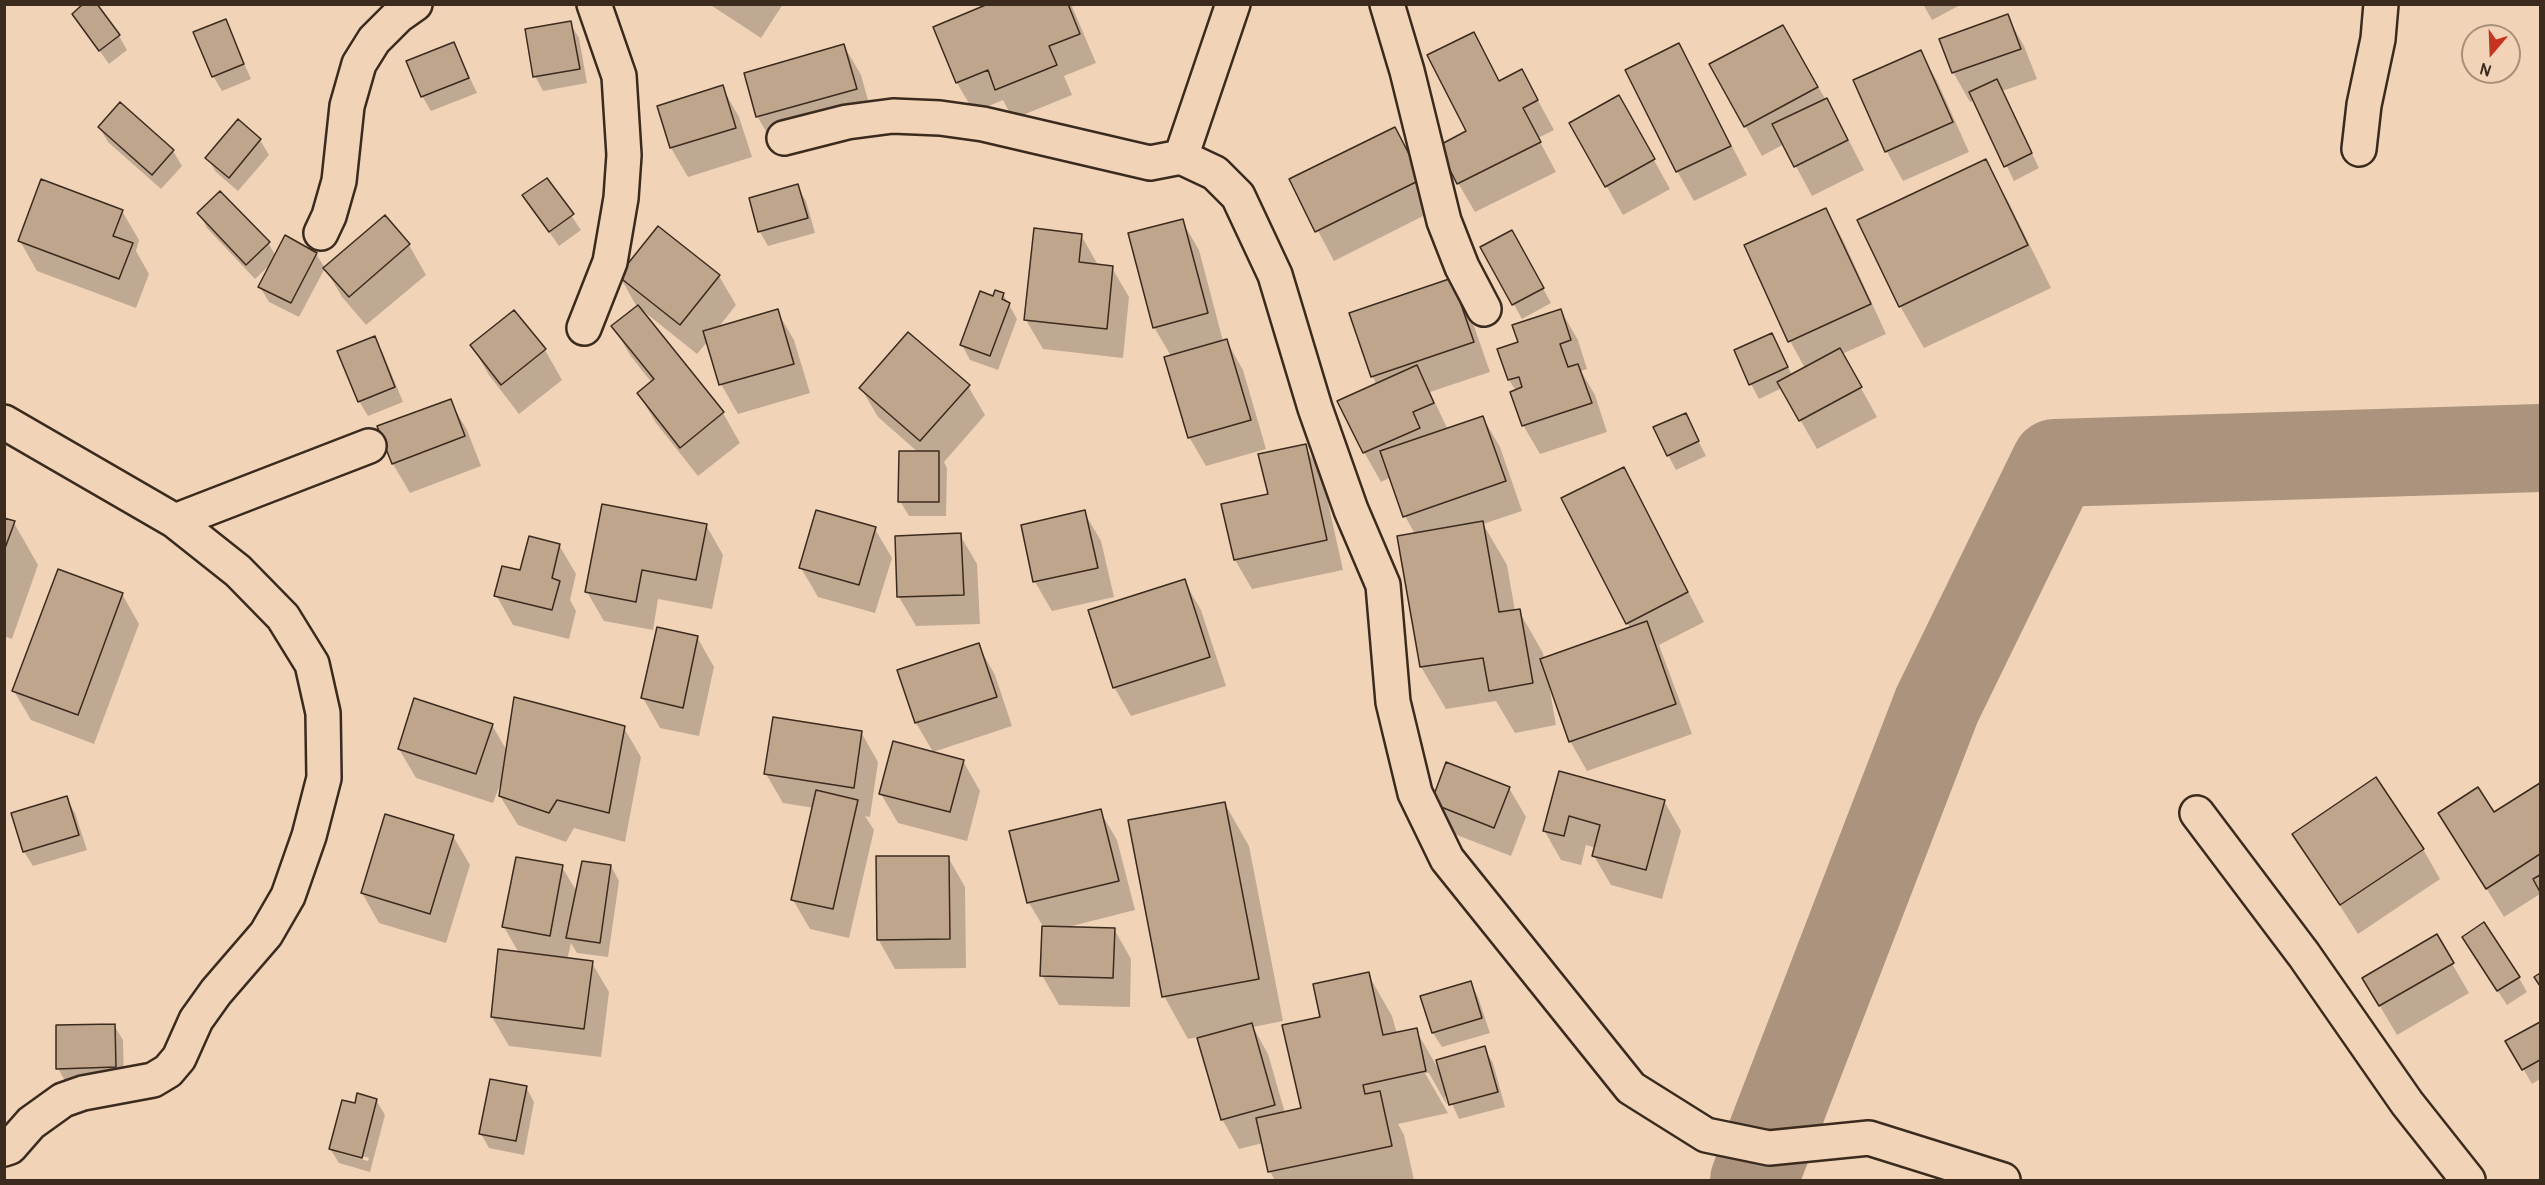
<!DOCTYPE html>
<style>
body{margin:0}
#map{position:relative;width:2545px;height:1185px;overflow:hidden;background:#f1d4b7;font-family:Pangolin,sans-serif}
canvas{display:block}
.frame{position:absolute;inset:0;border:6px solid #3b2a1e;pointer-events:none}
.north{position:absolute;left:2461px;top:24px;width:60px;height:60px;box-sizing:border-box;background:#f1d4b7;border:2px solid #a8907a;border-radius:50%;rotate:199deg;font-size:16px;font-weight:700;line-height:24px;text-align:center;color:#3b2a1e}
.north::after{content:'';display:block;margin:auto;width:21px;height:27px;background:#c8321e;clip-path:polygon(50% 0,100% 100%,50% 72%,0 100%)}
</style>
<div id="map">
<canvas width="2545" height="1185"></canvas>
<div class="frame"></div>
<div class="north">N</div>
</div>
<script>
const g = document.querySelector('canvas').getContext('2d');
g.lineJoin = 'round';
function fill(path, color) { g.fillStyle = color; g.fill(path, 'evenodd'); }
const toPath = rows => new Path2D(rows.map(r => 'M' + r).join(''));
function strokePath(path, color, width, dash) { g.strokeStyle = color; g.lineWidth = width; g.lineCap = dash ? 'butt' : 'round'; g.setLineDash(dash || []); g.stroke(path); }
const shadow = toPath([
 [709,4,783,4,761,38],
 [992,4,1071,4,1096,63,1064,76,1072,95,1013,119,1003,100,974,112,957,83,935,27],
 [1923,4,1962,4,1932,20],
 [73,14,119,36,127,50,109,64],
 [2007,16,2024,46,2037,79,2002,91,2039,168,2014,181,1975,100,1970,102,1953,72],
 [225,21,251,79,222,91,213,76],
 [570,23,579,38,587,83,543,91,535,76],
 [1473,34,1500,82,1522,71,1554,130,1538,138,1556,172,1475,212,1458,183,1468,132],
 [454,44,477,93,431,111,422,96],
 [1679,45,1747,175,1694,201,1677,171],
 [844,46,861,75,873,118,774,145,757,116],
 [1920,51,1937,81,1969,152,1903,181,1887,152,1855,81],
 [1800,56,1843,129,1864,170,1812,196,1784,144,1762,156,1711,65],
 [722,87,739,117,752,157,688,177,671,148,659,107],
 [120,104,173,151,182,166,161,189,108,142,99,127],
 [238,121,260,140,269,155,238,191,216,172,207,158],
 [1571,124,1635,126,1670,189,1623,215],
 [1395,129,1437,209,1334,261,1291,180],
 [1985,161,2009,203,2051,288,1924,348,1900,306],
 [547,180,581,230,559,246,524,196],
 [797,186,806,201,815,233,768,246,760,232],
 [1826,210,1843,240,1886,334,1842,354,1877,417,1817,449,1782,388,1759,399,1751,384,1772,335,1792,375,1805,368,1790,341],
 [122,211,139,240,136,251,149,274,136,308,37,271,20,241],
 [199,213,268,243,276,256,316,254,325,268,299,317,269,302,260,287,273,262,255,279,207,228],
 [385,217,409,245,426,275,366,325,342,297,325,268],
 [1182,221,1199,250,1223,341,1226,340,1243,370,1266,449,1206,466,1189,437,1171,356,1154,327],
 [1081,235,1098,265,1112,268,1129,297,1123,358,1043,349,1026,320],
 [1520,246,1551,303,1522,319,1482,247],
 [719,276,736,305,718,328,777,311,794,340,810,393,738,414,721,384,708,341,697,354,642,310,723,413,740,443,698,476,656,423,639,394,652,383,630,355,613,326,637,307,620,277],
 [1451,280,1468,309,1490,372,1430,392,1448,430,1483,418,1500,447,1522,511,1483,524,1507,565,1515,611,1519,611,1543,653,1544,659,1631,629,1627,623,1640,498,1704,622,1659,645,1692,734,1587,771,1570,741,1551,684,1549,685,1556,725,1515,733,1496,701,1446,709,1421,667,1398,537,1415,534,1405,516,1391,477,1381,482,1364,452,1377,385,1372,376],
 [1003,294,1017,319,998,370,970,360,962,345,993,298],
 [1561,311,1578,340,1587,369,1581,371,1595,395,1607,432,1540,454,1523,425,1516,391,1509,380,1499,350,1520,343],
 [514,312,545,350,562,380,519,414,489,375,472,346],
 [375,338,383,353,403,402,368,416,359,401],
 [968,386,985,415,944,462,947,468,946,516,909,516,900,501,919,453,878,417,861,388],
 [450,401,467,430,481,466,410,493,393,464,379,427],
 [1685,415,1706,456,1676,470,1668,455],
 [1305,446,1322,475,1343,570,1252,589,1235,560,1223,505,1270,495],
 [1084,512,1101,541,1114,597,1052,611,1035,582,1023,526],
 [4,519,14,523,38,565,12,639,4,636],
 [706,525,723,555,712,609,658,599,653,630,604,621,587,592],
 [875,529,892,558,875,613,818,597,801,568],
 [960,535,977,564,980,624,916,626,899,597],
 [559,545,576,574,570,600,576,611,569,639,513,625,496,595,521,572],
 [1184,581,1201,610,1226,686,1131,716,1114,687],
 [122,594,139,624,94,744,31,720,14,691],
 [697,637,714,667,699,736,660,728,643,698],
 [978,645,995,675,1012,726,933,752,916,723],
 [492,725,507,751,624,728,641,757,625,842,574,828,566,842,518,825,500,796,503,777,493,803,416,778,399,749],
 [861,732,878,762,870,817,865,816,874,830,849,938,810,929,793,900,814,808,783,803,766,774],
 [963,761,980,791,967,841,898,823,881,794],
 [1560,773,1664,801,1681,831,1662,899,1611,885,1594,856,1596,848,1586,845,1581,865,1561,860,1544,830],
 [2540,785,2540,894,2504,917,2440,813,2493,814],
 [1509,788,1526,817,1511,856,1449,832,1432,803],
 [66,798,75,813,87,850,33,866,24,852,12,814],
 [1225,804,1249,846,1283,1021,1253,1027,1268,1054,1285,1113,1302,1109,1322,1018,1368,974,1392,1016,1397,1034,1416,1030,1440,1072,1484,1048,1493,1063,1505,1107,1459,1119,1448,1095,1445,1096,1447,1105,1429,1073,1425,1073,1448,1113,1398,1124,1404,1135,1414,1180,1275,1180,1270,1172,1263,1143,1239,1149,1222,1119,1198,1037,1188,1039,1164,996],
 [1100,811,1117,840,1135,910,1068,927,1114,929,1131,959,1130,1007,1059,1005,1042,975,1044,928,1029,903,1011,832],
 [2294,834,2423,849,2440,879,2358,934],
 [453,836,470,865,446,943,379,923,362,893],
 [948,857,965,887,966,968,895,969,878,939],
 [611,866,619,881,608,957,577,953,571,943,567,960,592,963,609,992,601,1057,509,1046,492,1017,519,953,504,927,562,867,577,892],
 [2436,936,2469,993,2397,1035,2364,979],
 [2472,952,2519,978,2527,992,2507,1005],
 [1470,982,1478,997,1490,1033,1442,1047,1433,1033],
 [2540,1024,2540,1079,2532,1084,2508,1042],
 [114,1025,123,1040,124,1081,66,1083,58,1068],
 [526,1087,534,1102,524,1155,489,1148,481,1134],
 [376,1100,385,1115,370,1172,339,1163,330,1149,356,1105],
 [340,1150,369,1158,368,1161,340,1153]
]);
const river = toPath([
 [1754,1180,1937,705,2055,463,2540,448]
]);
const building = toPath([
 [83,4,97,4,120,35,99,51,72,14,83,4],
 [988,4,1068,4,1080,34,1049,46,1057,65,995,90,988,70,956,83,933,27,988,4],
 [2008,14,2021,49,1952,73,1939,39,2008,14],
 [226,19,244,64,212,77,193,32,226,19],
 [571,21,580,69,533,77,525,29,571,21],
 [1783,25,1818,87,1744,127,1709,64,1783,25],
 [1474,32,1499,81,1522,69,1538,100,1523,108,1541,142,1457,184,1438,146,1466,131,1427,55,1474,32],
 [454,42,469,78,421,97,406,61,454,42],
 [1679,43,1731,146,1676,172,1625,70,1679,43],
 [844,44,857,89,756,117,744,73,844,44],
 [1921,50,1953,122,1885,152,1853,80,1921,50],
 [1997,79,2032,153,2004,167,1969,92,1997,79],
 [723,85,736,128,670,148,657,106,723,85],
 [1619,95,1655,159,1605,187,1569,123,1619,95],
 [1827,98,1848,140,1794,167,1772,124,1827,98],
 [120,102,174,150,152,175,98,127,120,102],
 [238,119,261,139,229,178,205,158,238,119],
 [1395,127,1422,179,1315,232,1289,179,1395,127],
 [1986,159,2028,245,1899,307,1857,220,1986,159],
 [547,178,574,214,549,232,522,195,547,178],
 [41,179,123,210,113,236,133,243,119,279,18,241,41,179],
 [798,184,808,218,758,232,749,198,798,184],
 [220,191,270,242,246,265,197,213,220,191],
 [1826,208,1871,304,1788,342,1744,245,1826,208],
 [385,215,410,244,349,297,323,268,385,215],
 [1183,219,1208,313,1153,328,1128,233,1183,219],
 [658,226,720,275,680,325,618,276,658,226],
 [1034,228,1082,234,1079,262,1113,266,1107,329,1024,320,1034,228],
 [1512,230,1544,288,1512,305,1480,247,1512,230],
 [285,235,317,253,291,303,258,287,285,235],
 [1452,278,1474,342,1371,377,1349,313,1452,278],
 [995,290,1004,293,1002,299,1010,303,990,356,960,345,980,291,993,296,995,290],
 [638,305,724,412,680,448,637,393,654,379,611,326,638,305],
 [778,309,794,364,719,385,703,331,778,309],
 [1561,309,1571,340,1560,344,1568,367,1578,364,1592,403,1522,426,1510,392,1522,387,1519,377,1508,380,1497,349,1518,342,1512,325,1561,309],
 [514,310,546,349,501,385,470,345,514,310],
 [908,332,970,385,920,441,859,388,908,332],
 [1772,333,1788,367,1749,385,1734,350,1772,333],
 [375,336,395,387,358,402,337,351,375,336],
 [1227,339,1251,420,1188,438,1164,357,1227,339],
 [1840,348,1862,387,1799,421,1777,382,1840,348],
 [1417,365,1434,403,1413,412,1420,428,1363,453,1337,401,1417,365],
 [451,399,465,436,392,464,377,426,451,399],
 [1686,413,1699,441,1667,456,1653,427,1686,413],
 [1483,416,1506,481,1403,517,1380,451,1483,416],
 [1306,444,1327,540,1234,560,1221,504,1268,494,1258,454,1306,444],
 [899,451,939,451,939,502,898,502,899,451],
 [1624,467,1688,592,1626,624,1561,498,1624,467],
 [602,504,707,524,696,580,642,570,636,602,585,592,602,504],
 [816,510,876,527,859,585,799,568,816,510],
 [1085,510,1098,568,1033,582,1021,525,1085,510],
 [4,518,15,521,4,551,4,518],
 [1483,521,1499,612,1520,609,1533,683,1489,691,1483,658,1420,667,1397,536,1483,521],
 [961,533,964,595,897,597,895,536,961,533],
 [529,536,560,544,552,578,560,581,552,610,494,596,502,566,520,570,529,536],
 [58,569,123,593,78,715,12,691,58,569],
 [1185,579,1210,657,1113,688,1088,610,1185,579],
 [1647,621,1676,704,1569,742,1540,659,1647,621],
 [657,627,698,636,683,708,641,698,657,627],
 [979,643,997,697,915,723,897,670,979,643],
 [514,697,625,726,609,813,557,800,549,813,499,796,514,697],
 [414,698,493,724,476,774,398,749,414,698],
 [773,717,862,731,854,788,764,774,773,717],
 [893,741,964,760,950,812,879,794,893,741],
 [1446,762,1510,787,1494,828,1431,803,1446,762],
 [1559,771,1665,800,1646,870,1592,856,1600,825,1569,816,1564,836,1543,831,1559,771],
 [2376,777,2424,849,2340,905,2292,834,2376,777],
 [2540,783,2540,854,2486,889,2438,813,2478,787,2494,812,2540,783],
 [816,790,858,800,833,909,791,900,816,790],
 [67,796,79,835,23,852,11,813,67,796],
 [1225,802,1259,979,1162,997,1128,820,1225,802],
 [1101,809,1119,881,1027,903,1009,831,1101,809],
 [385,814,454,835,430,914,361,893,385,814],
 [876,856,949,856,950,939,877,940,876,856],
 [516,857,563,865,550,936,502,927,516,857],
 [582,861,611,865,600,943,566,938,582,861],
 [2540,875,2540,892,2533,879,2540,875],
 [2484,922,2520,977,2497,991,2462,937,2484,922],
 [1042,926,1115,928,1113,978,1040,976,1042,926],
 [2437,934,2454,963,2379,1006,2362,978,2437,934],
 [498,949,593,961,584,1029,491,1017,498,949],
 [1369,972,1383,1035,1417,1028,1426,1071,1363,1085,1365,1094,1380,1091,1392,1146,1268,1172,1256,1118,1301,1108,1282,1025,1320,1017,1313,984,1369,972],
 [2540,973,2540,986,2534,977,2540,973],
 [1471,981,1482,1018,1432,1033,1420,996,1471,981],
 [2540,1022,2540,1060,2522,1070,2505,1041,2540,1022],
 [1252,1023,1275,1105,1221,1120,1197,1038,1252,1023],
 [115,1024,116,1067,56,1069,56,1025,115,1024],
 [1485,1046,1498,1092,1449,1105,1436,1060,1485,1046],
 [490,1079,527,1086,516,1141,479,1134,490,1079],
 [357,1093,377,1099,362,1158,329,1149,342,1100,355,1103,357,1093]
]);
const minor = toPath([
 [1233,4,1181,157,1215,173,1238,196,1275,275,1315,408,1351,510,1383,585,1393,702,1415,793,1447,859,1631,1088,1706,1135,1769,1148,1869,1138,2003,1180],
 [1387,4,1407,71,1444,221,1462,267,1484,309],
 [784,138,847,122,893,116,940,118,983,124,1150,163,1181,157],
 [2359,149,2364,105,2378,39,2381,4],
 [321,233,329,216,339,181,347,106,359,64,374,40,398,16,415,4],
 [584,328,610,262,621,198,624,155,619,76,594,4],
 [4,422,175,521,238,571,283,617,312,664,323,713,324,778,309,836,288,896,266,934,216,992,196,1020,179,1058,168,1071,153,1080,83,1093,63,1100,31,1123,10,1147,4,1149],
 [175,521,369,446],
 [2197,813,2304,955,2407,1103,2468,1180]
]);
fill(shadow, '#0003');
strokePath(river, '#ab937d', 88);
fill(building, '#bfa58c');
strokePath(building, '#3b2a1e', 1.5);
strokePath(minor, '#3b2a1e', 38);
strokePath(minor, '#f1d4b7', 33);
</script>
